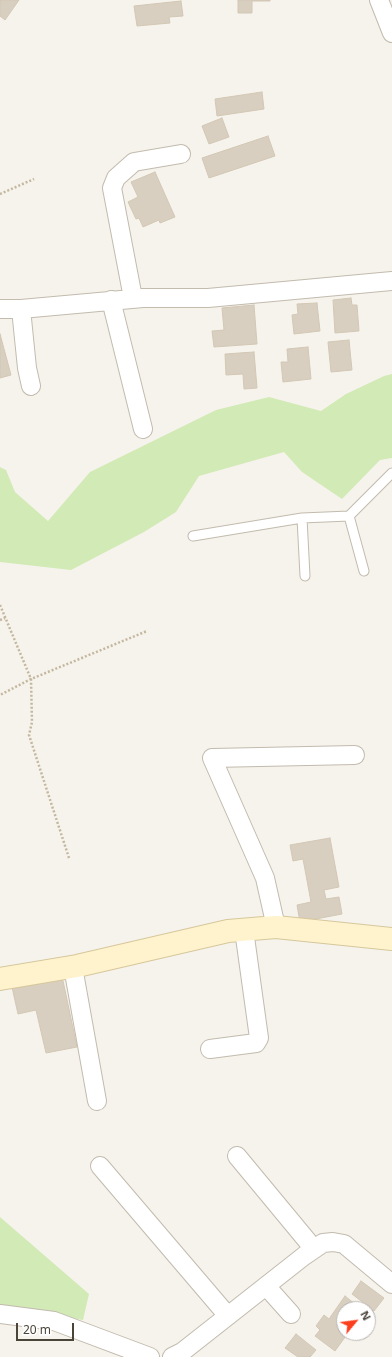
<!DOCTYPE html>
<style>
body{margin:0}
#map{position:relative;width:392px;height:1357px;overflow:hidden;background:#f6f3ec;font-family:"Noto Sans",sans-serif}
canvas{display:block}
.north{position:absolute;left:336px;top:1301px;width:40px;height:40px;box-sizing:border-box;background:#fff;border:1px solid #b7b4b0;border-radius:50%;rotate:61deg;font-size:11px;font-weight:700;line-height:16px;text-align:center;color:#4b4439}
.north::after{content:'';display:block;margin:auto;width:14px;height:18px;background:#fc3f1d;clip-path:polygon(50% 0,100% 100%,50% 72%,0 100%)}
.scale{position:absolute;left:16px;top:1323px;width:58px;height:18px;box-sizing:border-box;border:2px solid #4b4439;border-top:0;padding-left:5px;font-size:12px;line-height:14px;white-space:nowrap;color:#4b4439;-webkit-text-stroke:3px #fff;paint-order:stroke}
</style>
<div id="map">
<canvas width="392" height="1357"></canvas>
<div class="north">N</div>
<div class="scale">20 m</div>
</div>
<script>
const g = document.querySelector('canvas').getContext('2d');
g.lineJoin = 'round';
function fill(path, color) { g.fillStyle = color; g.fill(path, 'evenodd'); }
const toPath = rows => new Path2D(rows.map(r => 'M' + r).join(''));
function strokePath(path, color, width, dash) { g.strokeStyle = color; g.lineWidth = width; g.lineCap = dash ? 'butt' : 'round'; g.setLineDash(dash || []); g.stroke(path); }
const green = toPath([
 [392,374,392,458,380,460,342,499,302,472,284,452,199,476,176,512,144,532,71,570,0,562,0,467,6,470,15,492,48,521,90,472,216,410,269,397,321,411,346,394,384,376],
 [0,1217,89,1294,83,1320,0,1307]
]);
const building = toPath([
 [0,0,19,0,5,20,0,16,0,0],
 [238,0,270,0,270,1,252,1,252,13,238,13,238,0],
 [181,1,183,16,169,17,170,23,137,26,134,6,181,1],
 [262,92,264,109,217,116,215,99,262,92],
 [222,118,229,137,209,144,202,126,222,118],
 [268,136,275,156,209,178,202,158,268,136],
 [155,172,175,217,160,223,159,220,143,227,139,218,136,219,128,202,138,197,131,182,155,172],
 [351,298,352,305,357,305,359,331,335,333,333,300,351,298],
 [317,303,320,331,294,334,292,315,298,314,297,304,317,303],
 [254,305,257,344,214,347,212,331,224,330,222,308,254,305],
 [0,334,11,375,0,378,0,334],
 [349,340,352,370,331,372,328,342,349,340],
 [308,347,311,379,283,382,281,362,288,362,287,349,308,347],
 [254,352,257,388,244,389,243,374,226,375,225,354,254,352],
 [330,838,339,887,324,890,326,899,339,897,342,914,300,922,297,905,311,902,303,859,293,861,290,845,330,838],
 [62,976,77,1047,46,1053,36,1010,18,1014,12,987,62,976],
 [361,1281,384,1298,374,1311,352,1294,361,1281],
 [345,1296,361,1309,344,1309,344,1333,348,1333,335,1351,315,1336,320,1330,316,1326,324,1315,329,1319,345,1296],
 [296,1334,316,1350,310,1357,298,1357,285,1348,296,1334]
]);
const path = toPath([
 [0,194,34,179],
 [0,605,31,679,0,695],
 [0,620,5,618],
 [69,858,29,735,32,722,31,679,147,631]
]);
const lane = toPath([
 [349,516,364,571],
 [302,518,305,576],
 [193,536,302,518,349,516,392,473]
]);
const street = toPath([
 [379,0,392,33],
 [133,298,112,188,116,178,134,162,181,154],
 [111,300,143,429],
 [0,309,21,309,143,298,208,298,392,281],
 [21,309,27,368,31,386],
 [276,927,265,878,212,758,355,755],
 [73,967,97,1101],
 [210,1049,256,1043,259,1038,244,930],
 [237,1156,314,1249],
 [100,1166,228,1316],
 [266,1286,291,1314],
 [0,1314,54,1321,150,1357],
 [172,1357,182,1352,304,1256,323,1243,333,1242,344,1244,392,1284]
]);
const secondary = toPath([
 [0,979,77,966,228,931,276,927,392,939]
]);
fill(green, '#d2eab5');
fill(building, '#d8cfc1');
strokePath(building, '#d3c7b4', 1);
strokePath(lane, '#c2bbae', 11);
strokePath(street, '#c2bbae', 20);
strokePath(secondary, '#d6c79b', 24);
strokePath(path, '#c4b79f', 2.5, [2, 2]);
strokePath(lane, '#fff', 9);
strokePath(street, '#fff', 18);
strokePath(secondary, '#fff3cd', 22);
</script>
